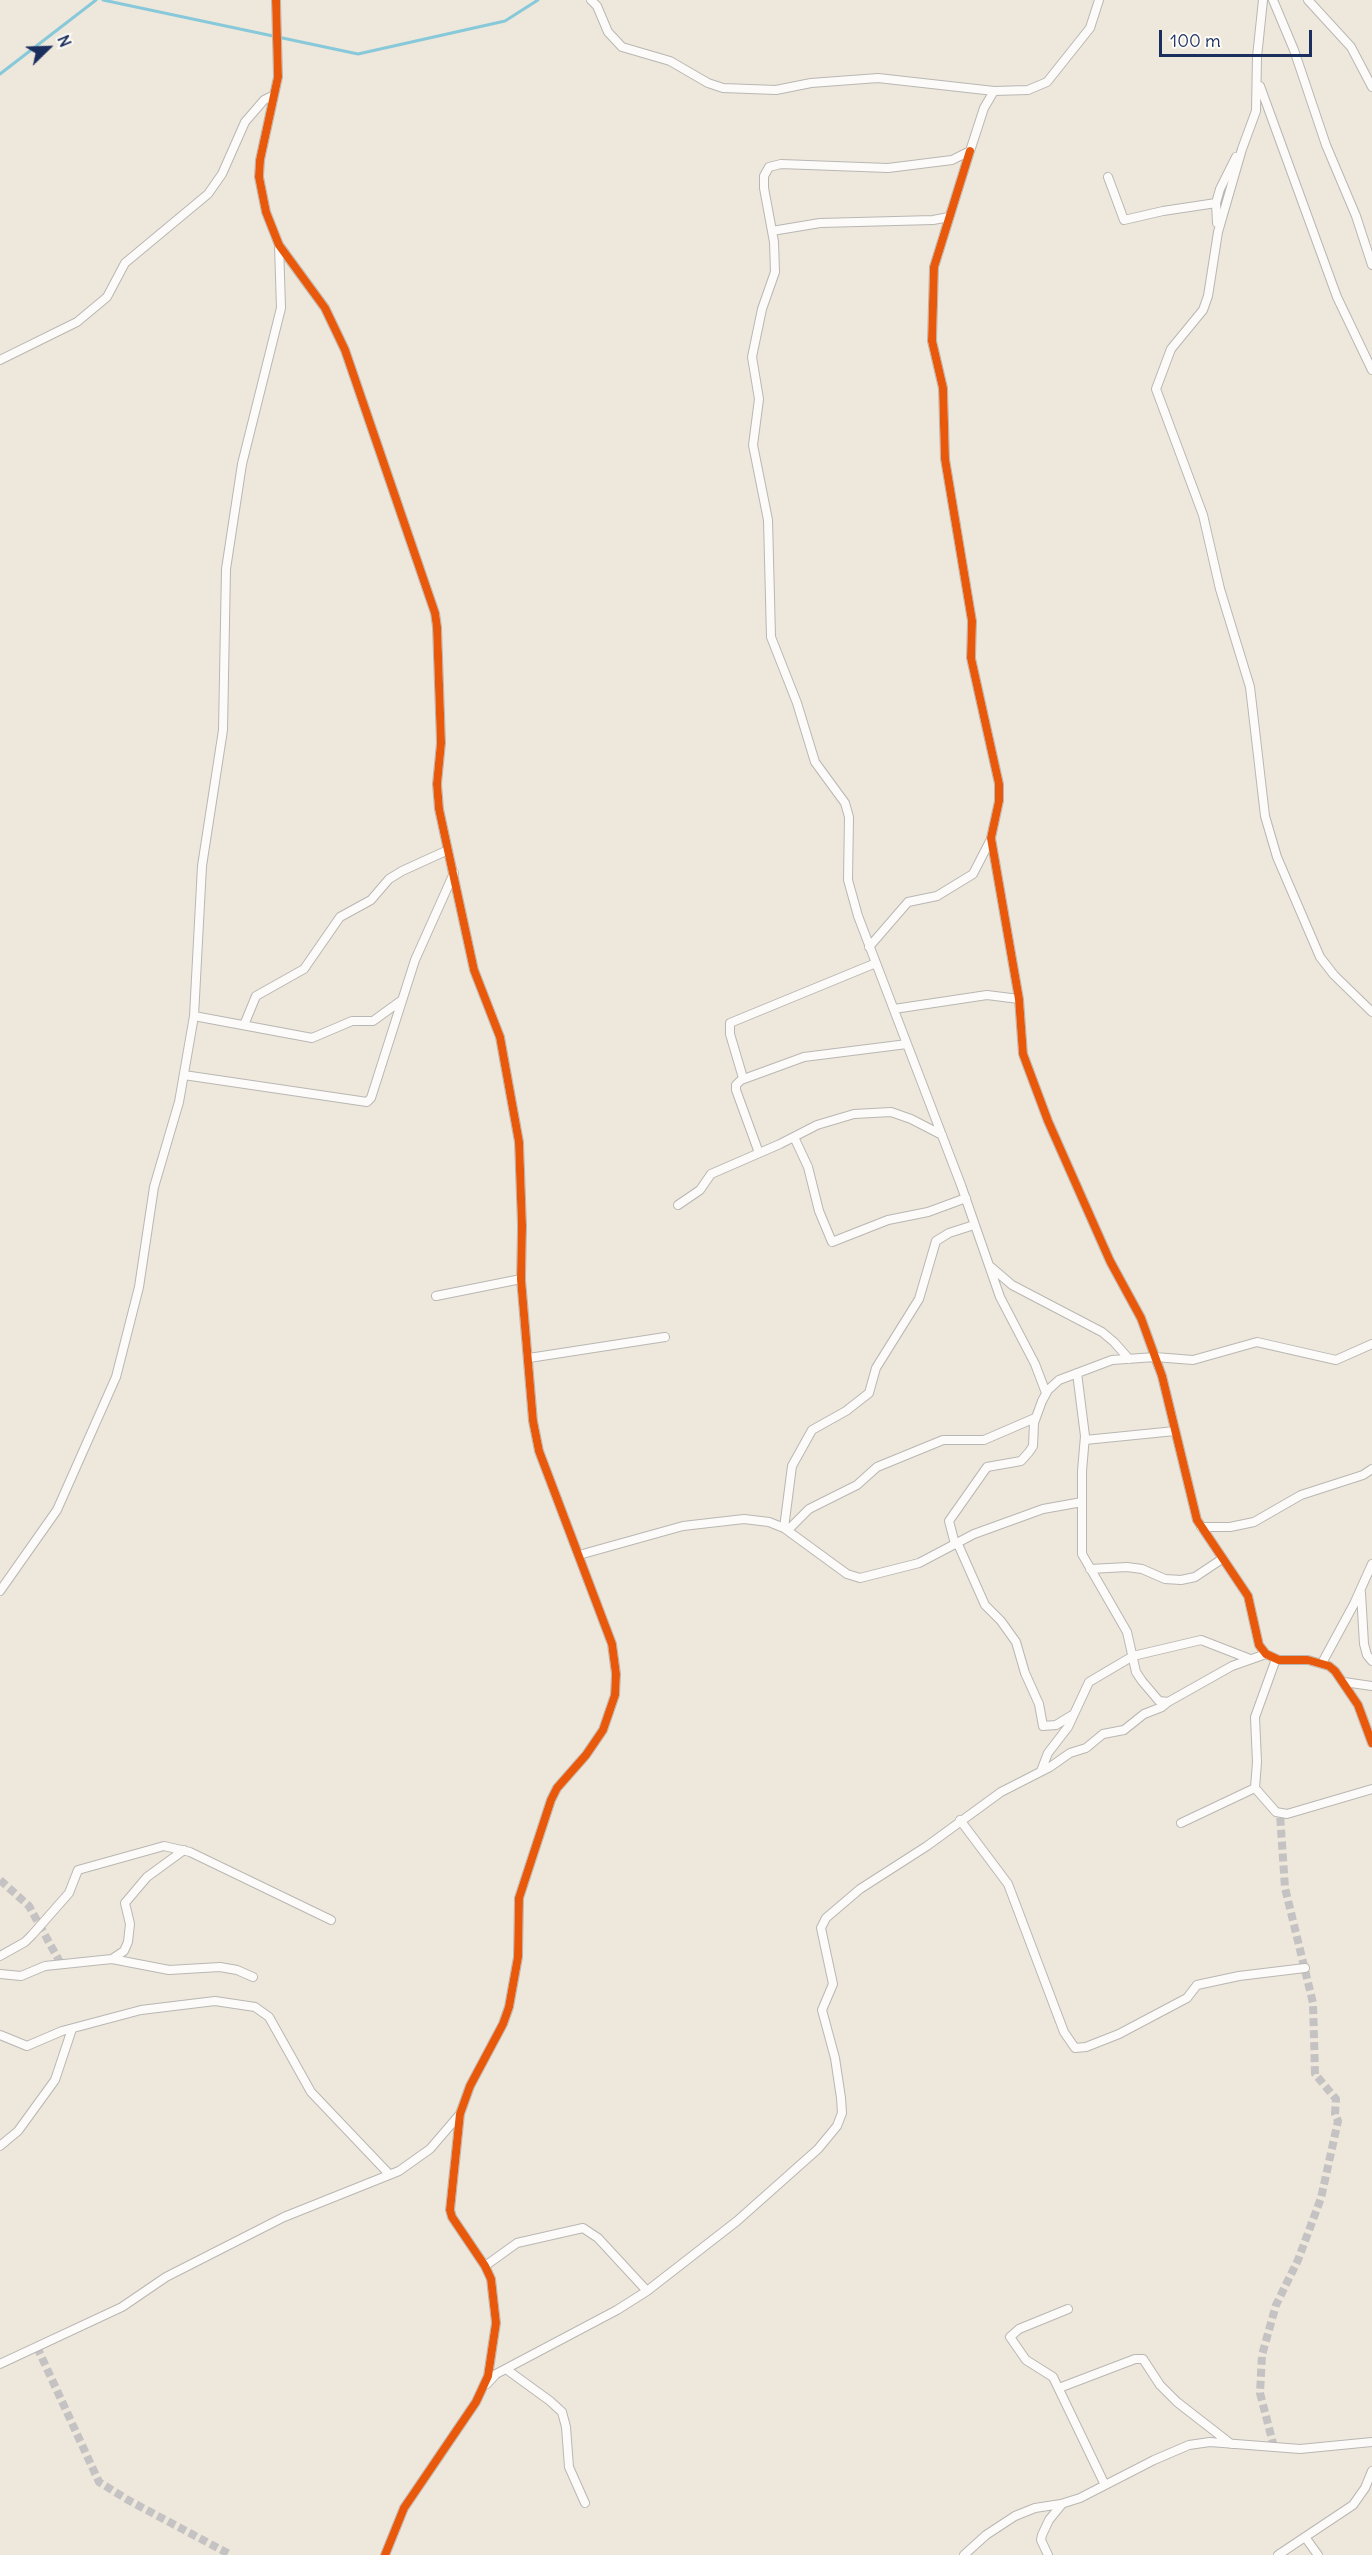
<!DOCTYPE html>
<style>
body{margin:0}
#map{position:relative;width:1372px;height:2555px;overflow:hidden;background:#eee7db;font-family:Delius,sans-serif}
canvas{display:block}
.north{position:absolute;left:18px;top:18px;width:60px;height:60px;-webkit-text-stroke:4px #fdfcf7;paint-order:stroke;rotate:67deg;font-size:16px;font-weight:700;line-height:24px;text-align:center;color:#1b2f5e}
.north::after{content:'';display:block;margin:auto;width:21px;height:27px;background:#1b2f5e;clip-path:polygon(50% 0,100% 100%,50% 72%,0 100%)}
.scale{position:absolute;left:1159px;top:30px;width:153px;height:27px;box-sizing:border-box;border:3px solid #1b2f5e;border-top:0;padding-left:8px;font-size:18px;line-height:21px;white-space:nowrap;color:#1b2f5e;-webkit-text-stroke:4px #fdfcf7;paint-order:stroke}
</style>
<div id="map">
<canvas width="1372" height="2555"></canvas>
<div class="north">N</div>
<div class="scale">100 m</div>
</div>
<script>
const g = document.querySelector('canvas').getContext('2d');
g.lineJoin = 'round';
const toPath = rows => new Path2D(rows.map(r => 'M' + r).join(''));
function strokePath(path, color, width, dash) { g.strokeStyle = color; g.lineWidth = width; g.lineCap = dash ? 'butt' : 'round'; g.setLineDash(dash || []); g.stroke(path); }
const stream = toPath([
 [103,0,358,54,505,21,538,0],
 [0,74,96,0]
]);
const streetTunnel = toPath([
 [0,1880,29,1906,61,1964],
 [37,2347,99,2482,128,2500,231,2555],
 [1274,2447,1260,2393,1262,2355,1276,2305,1298,2260,1321,2198,1338,2121,1335,2114,1336,2099,1315,2074,1313,2003,1285,1888,1280,1814]
]);
const street = toPath([
 [276,0,278,77,260,160,259,177,266,212,279,245,325,308,345,350,435,613,437,627,441,743,437,784,439,809,474,970,500,1037,519,1142,522,1226,521,1279,533,1421,539,1451,612,1644,616,1674,615,1695,603,1730,586,1755,557,1788,551,1800,519,1898,518,1957,509,2007,503,2024,470,2086,460,2114,450,2210,452,2217,485,2266,491,2279,496,2323,488,2376,476,2402,404,2508,385,2555],
 [591,0,597,6,608,32,622,47,670,61,708,83,723,88,776,90,811,83,878,78,994,91],
 [1263,0,1257,57,1256,111,1242,149,1218,232,1208,296,1203,310,1171,349,1156,389,1203,515,1220,589,1250,687,1265,816,1277,857,1320,957,1334,975,1372,1012],
 [1273,0,1294,50,1326,145,1356,216,1372,265],
 [1308,0,1351,47,1372,87],
 [1260,86,1337,297,1372,370],
 [970,151,934,267,932,341,943,388,945,459,972,621,971,658,999,784,999,801,991,838,1019,999,1023,1054,1048,1121,1110,1261,1141,1318,1162,1376,1197,1520,1248,1596,1259,1645,1266,1654,1279,1660,1308,1660,1329,1666,1335,1671,1358,1705,1372,1743],
 [1108,177,1124,220,1163,211,1216,203],
 [1217,223,1216,203,1220,189,1236,157],
 [772,231,820,223,933,220,949,217],
 [0,360,77,322,107,297,125,263,208,194,222,174,245,122,264,100,272,96],
 [869,947,908,902,937,896,973,874,991,839],
 [894,1009,987,995,1019,999],
 [194,1016,312,1038,352,1021,373,1021,402,1000],
 [244,1025,256,996,304,969,340,917,371,900,389,879,402,871,448,850],
 [184,1075,367,1102,371,1098,415,960,454,873],
 [743,1078,730,1034,730,1023,876,963],
 [794,1137,808,1167,819,1211,832,1242,888,1220,928,1212,966,1198],
 [759,1153,736,1090,736,1085,741,1080,804,1057,907,1044],
 [678,1205,700,1190,711,1174,780,1144,817,1125,854,1114,891,1112,911,1119,942,1135],
 [991,1267,1012,1285,1102,1332,1114,1342,1129,1359],
 [436,1296,521,1279],
 [529,1358,665,1337],
 [1077,1373,1085,1436,1082,1471,1082,1554,1127,1632,1136,1672,1142,1681,1159,1701,1168,1702,1232,1666,1266,1654],
 [1046,1393,1035,1364,1000,1297,961,1185,858,916,848,880,849,817,845,803,815,762,797,703,771,637,768,520,753,445,759,399,752,357,762,309,775,272,774,242,764,188,764,176,769,167,781,164,888,168,952,160,970,151,984,108,994,91,1028,90,1047,82,1090,28,1099,0],
 [1085,1440,1175,1431],
 [1201,1527,1230,1527,1254,1522,1301,1495,1363,1475,1372,1469],
 [784,1528,792,1466,812,1430,846,1411,869,1393,876,1368,919,1299,936,1241,949,1233,974,1225],
 [788,1530,809,1509,857,1485,877,1467,943,1440,984,1440,1035,1418],
 [957,1542,985,1605,1001,1621,1016,1642,1025,1673,1039,1704,1043,1726,1056,1725,1074,1714],
 [955,1544,949,1521,987,1467,1021,1461,1029,1452,1033,1446,1034,1423,1042,1401,1048,1390,1059,1380,1112,1360,1155,1357,1193,1360,1257,1342,1336,1360,1372,1344],
 [579,1555,683,1526,744,1519,769,1522,784,1528,847,1574,860,1578,919,1563,974,1534,1043,1509,1082,1502],
 [1090,1569,1127,1567,1142,1569,1165,1579,1181,1580,1195,1577,1222,1559],
 [0,1591,57,1510,116,1377,139,1287,154,1187,179,1102,194,1016,202,866,223,730,226,569,242,464,281,308,279,245],
 [1361,1593,1364,1644,1367,1655,1372,1661],
 [1322,1663,1354,1604,1372,1564],
 [1344,1682,1372,1686],
 [1041,1771,1048,1753,1068,1727,1089,1682,1133,1656,1201,1640,1250,1659],
 [1255,1788,1276,1812,1287,1814,1372,1789],
 [960,1820,1008,1884,1064,2032,1075,2048,1086,2047,1119,2034,1187,1998,1197,1985,1239,1976,1305,1968],
 [1181,1823,1255,1788,1257,1762,1255,1717,1276,1659],
 [0,1956,25,1942,32,1935,69,1893,78,1870,164,1846,190,1852,331,1920],
 [112,1959,124,1951,128,1942,130,1924,125,1903,147,1877,184,1850],
 [0,1974,21,1976,45,1966,112,1959,169,1970,220,1967,237,1970,253,1977],
 [0,2035,27,2046,62,2031,141,2010,215,2001,255,2007,269,2017,311,2092,389,2174],
 [0,2146,18,2131,55,2080,72,2029],
 [485,2266,517,2243,583,2228,598,2238,647,2291],
 [1068,2309,1019,2329,1010,2337,1026,2360,1053,2377,1105,2485],
 [0,2364,122,2307,166,2277,284,2217,399,2171,430,2149,460,2114],
 [506,2369,550,2401,562,2412,566,2427,569,2467,585,2503],
 [487,2384,496,2374,617,2310,647,2291,737,2221,818,2149,837,2126,842,2113,841,2098,835,2058,822,2010,833,1984,821,1928,826,1918,860,1889,927,1846,1001,1792,1050,1767,1070,1753,1086,1748,1103,1734,1124,1730,1144,1714,1162,1707,1168,1702],
 [1059,2388,1135,2359,1143,2359,1160,2385,1177,2402,1231,2444],
 [1305,2537,1318,2555],
 [964,2555,986,2535,1015,2516,1035,2508,1061,2504,1080,2498,1154,2460,1189,2445,1210,2442,1300,2449,1372,2442],
 [1048,2555,1041,2540,1042,2535,1049,2520,1062,2504],
 [1278,2555,1353,2505,1365,2488,1372,2471]
]);
const cycleway = toPath([
 [276,0,278,77,260,160,259,177,266,212,279,245,325,308,345,350,435,613,437,627,441,743,437,784,439,809,474,970,500,1037,519,1142,522,1226,521,1279,533,1421,539,1451,612,1644,616,1674,615,1695,603,1730,586,1755,557,1788,551,1800,519,1898,518,1957,509,2007,503,2024,470,2086,460,2114,450,2210,452,2217,485,2266,491,2279,496,2323,488,2376,476,2402,404,2508,385,2555],
 [970,151,934,267,932,341,943,388,945,459,972,621,971,658,999,784,999,801,991,838,1019,999,1023,1054,1048,1121,1110,1261,1141,1318,1162,1376,1197,1520,1248,1596,1259,1645,1266,1654,1279,1660,1308,1660,1329,1666,1335,1671,1358,1705,1372,1743]
]);
strokePath(stream, '#87c9da', 3);
strokePath(streetTunnel, '#c4c2c2', 8, [8, 4]);
strokePath(street, '#b9b7b3', 10);
strokePath(street, '#fcfbfa', 8);
strokePath(cycleway, '#e8590c', 8);
</script>
